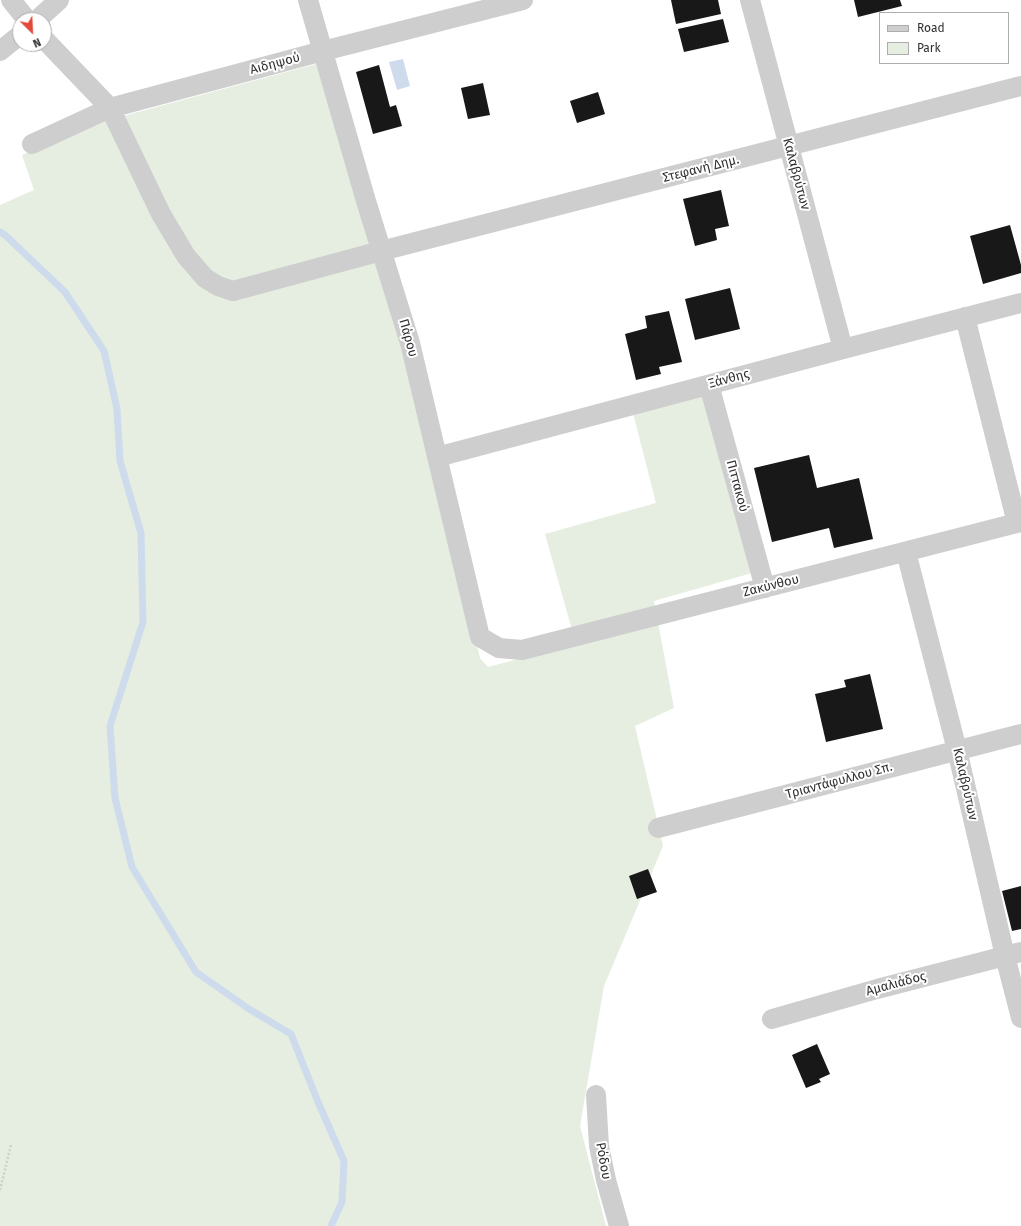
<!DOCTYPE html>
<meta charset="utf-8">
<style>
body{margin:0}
#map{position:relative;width:1021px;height:1226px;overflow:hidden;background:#fff;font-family:"Fira Sans",sans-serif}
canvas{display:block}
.legend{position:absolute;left:879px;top:12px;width:130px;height:52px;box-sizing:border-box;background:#fff;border:1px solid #adadad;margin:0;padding:5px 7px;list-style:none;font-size:12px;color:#313131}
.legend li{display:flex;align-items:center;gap:8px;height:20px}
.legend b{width:20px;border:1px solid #adadad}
.north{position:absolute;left:12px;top:12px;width:40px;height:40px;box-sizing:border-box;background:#fff;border:1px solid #adadad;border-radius:50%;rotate:156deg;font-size:11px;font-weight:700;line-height:16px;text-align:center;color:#313131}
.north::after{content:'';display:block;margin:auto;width:14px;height:18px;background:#e2493a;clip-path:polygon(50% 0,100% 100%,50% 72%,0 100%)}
</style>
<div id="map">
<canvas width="1021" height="1226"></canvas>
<ul class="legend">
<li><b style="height:5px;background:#cecece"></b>Road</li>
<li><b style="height:11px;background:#e5eee0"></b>Park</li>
</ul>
<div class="north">N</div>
</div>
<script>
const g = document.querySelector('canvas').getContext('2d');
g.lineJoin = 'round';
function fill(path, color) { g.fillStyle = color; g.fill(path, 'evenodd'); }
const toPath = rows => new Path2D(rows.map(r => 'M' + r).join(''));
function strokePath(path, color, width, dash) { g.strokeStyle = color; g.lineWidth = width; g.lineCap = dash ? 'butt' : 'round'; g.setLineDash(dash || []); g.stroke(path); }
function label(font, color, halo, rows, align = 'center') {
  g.font = font + ' "Fira Sans",sans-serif'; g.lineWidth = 4; g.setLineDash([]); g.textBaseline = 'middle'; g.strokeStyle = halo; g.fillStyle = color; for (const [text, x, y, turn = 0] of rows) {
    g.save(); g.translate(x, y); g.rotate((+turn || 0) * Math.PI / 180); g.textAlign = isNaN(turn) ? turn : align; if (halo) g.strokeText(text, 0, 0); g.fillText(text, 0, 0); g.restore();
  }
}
const green = toPath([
 [316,64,365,222,395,316,455,554,480,658,488,667,576,644,545,534,656,503,632,409,702,389,752,573,654,601,674,708,635,726,663,846,604,986,580,1126,606,1226,0,1226,0,205,34,190,22,155,101,122]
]);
const water = toPath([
 [403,59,410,86,397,90,389,62]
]);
const stream = toPath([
 [0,232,5,235,65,292,104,351,117,409,120,461,141,533,143,622,110,726,115,798,132,867,196,972,249,1009,291,1034,318,1102,344,1161,342,1202,331,1226]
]);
const building = toPath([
 [671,0,718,0,721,14,676,24],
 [854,0,900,0,902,6,858,17],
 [723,19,729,42,684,52,678,29],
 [379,65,390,107,396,105,402,126,373,134,356,72],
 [483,83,490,115,468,119,461,88],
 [598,92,605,114,577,123,570,101],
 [721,190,729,226,715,229,717,240,695,246,683,199],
 [1010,225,1021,265,1021,273,983,284,970,236],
 [730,288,740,329,695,340,685,299],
 [669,311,682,362,659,367,661,374,636,380,625,334,647,328,645,316],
 [809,455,817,488,859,478,873,539,834,548,829,528,772,542,754,468],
 [870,674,883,729,826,742,815,694,846,687,844,680],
 [648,869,657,892,637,899,629,876],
 [1021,886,1021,929,1012,931,1002,891],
 [817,1044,830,1074,819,1079,821,1082,806,1088,792,1055]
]);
const path = toPath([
 [0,1190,11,1145]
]);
const street = toPath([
 [11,0,27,20],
 [308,0,366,201,410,343,480,637,499,648,522,650,1021,522],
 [750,0,843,349],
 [37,20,59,0],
 [44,39,110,108,161,214,186,256,205,278,218,286,233,291,381,251,1021,86],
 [0,51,20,35],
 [32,144,110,108,323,51,523,0],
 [965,317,1017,523],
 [709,385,765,588],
 [437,457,843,349,1021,303],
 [906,552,957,750,1005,956,1021,1018],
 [658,828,1021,734],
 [772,1019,877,989,1021,952],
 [596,1095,599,1146,606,1180,619,1226]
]);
const streetNames = [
 ["Αιδηψού",275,64,-15],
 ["Στεφανή Δημ.",701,169,-14],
 ["Καλαβρύτων",796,174,75],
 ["Πάρου",408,338,74],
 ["Ξάνθης",729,379,-15],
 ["Πιττακού",737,486,75],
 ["Ζακύνθου",771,586,-14],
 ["Τριαντάφυλλου Σπ.",839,781,-15],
 ["Καλαβρύτων",965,784,77],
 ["Αμαλιάδος",896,984,-15],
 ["Ρόδου",603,1161,80]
];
fill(green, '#e5eee0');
fill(water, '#cddbed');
strokePath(stream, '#cddbed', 7);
fill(building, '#181818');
strokePath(path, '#cecece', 2.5, [2, 2]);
strokePath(street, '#cecece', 20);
label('13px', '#313131', '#fff', streetNames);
</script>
